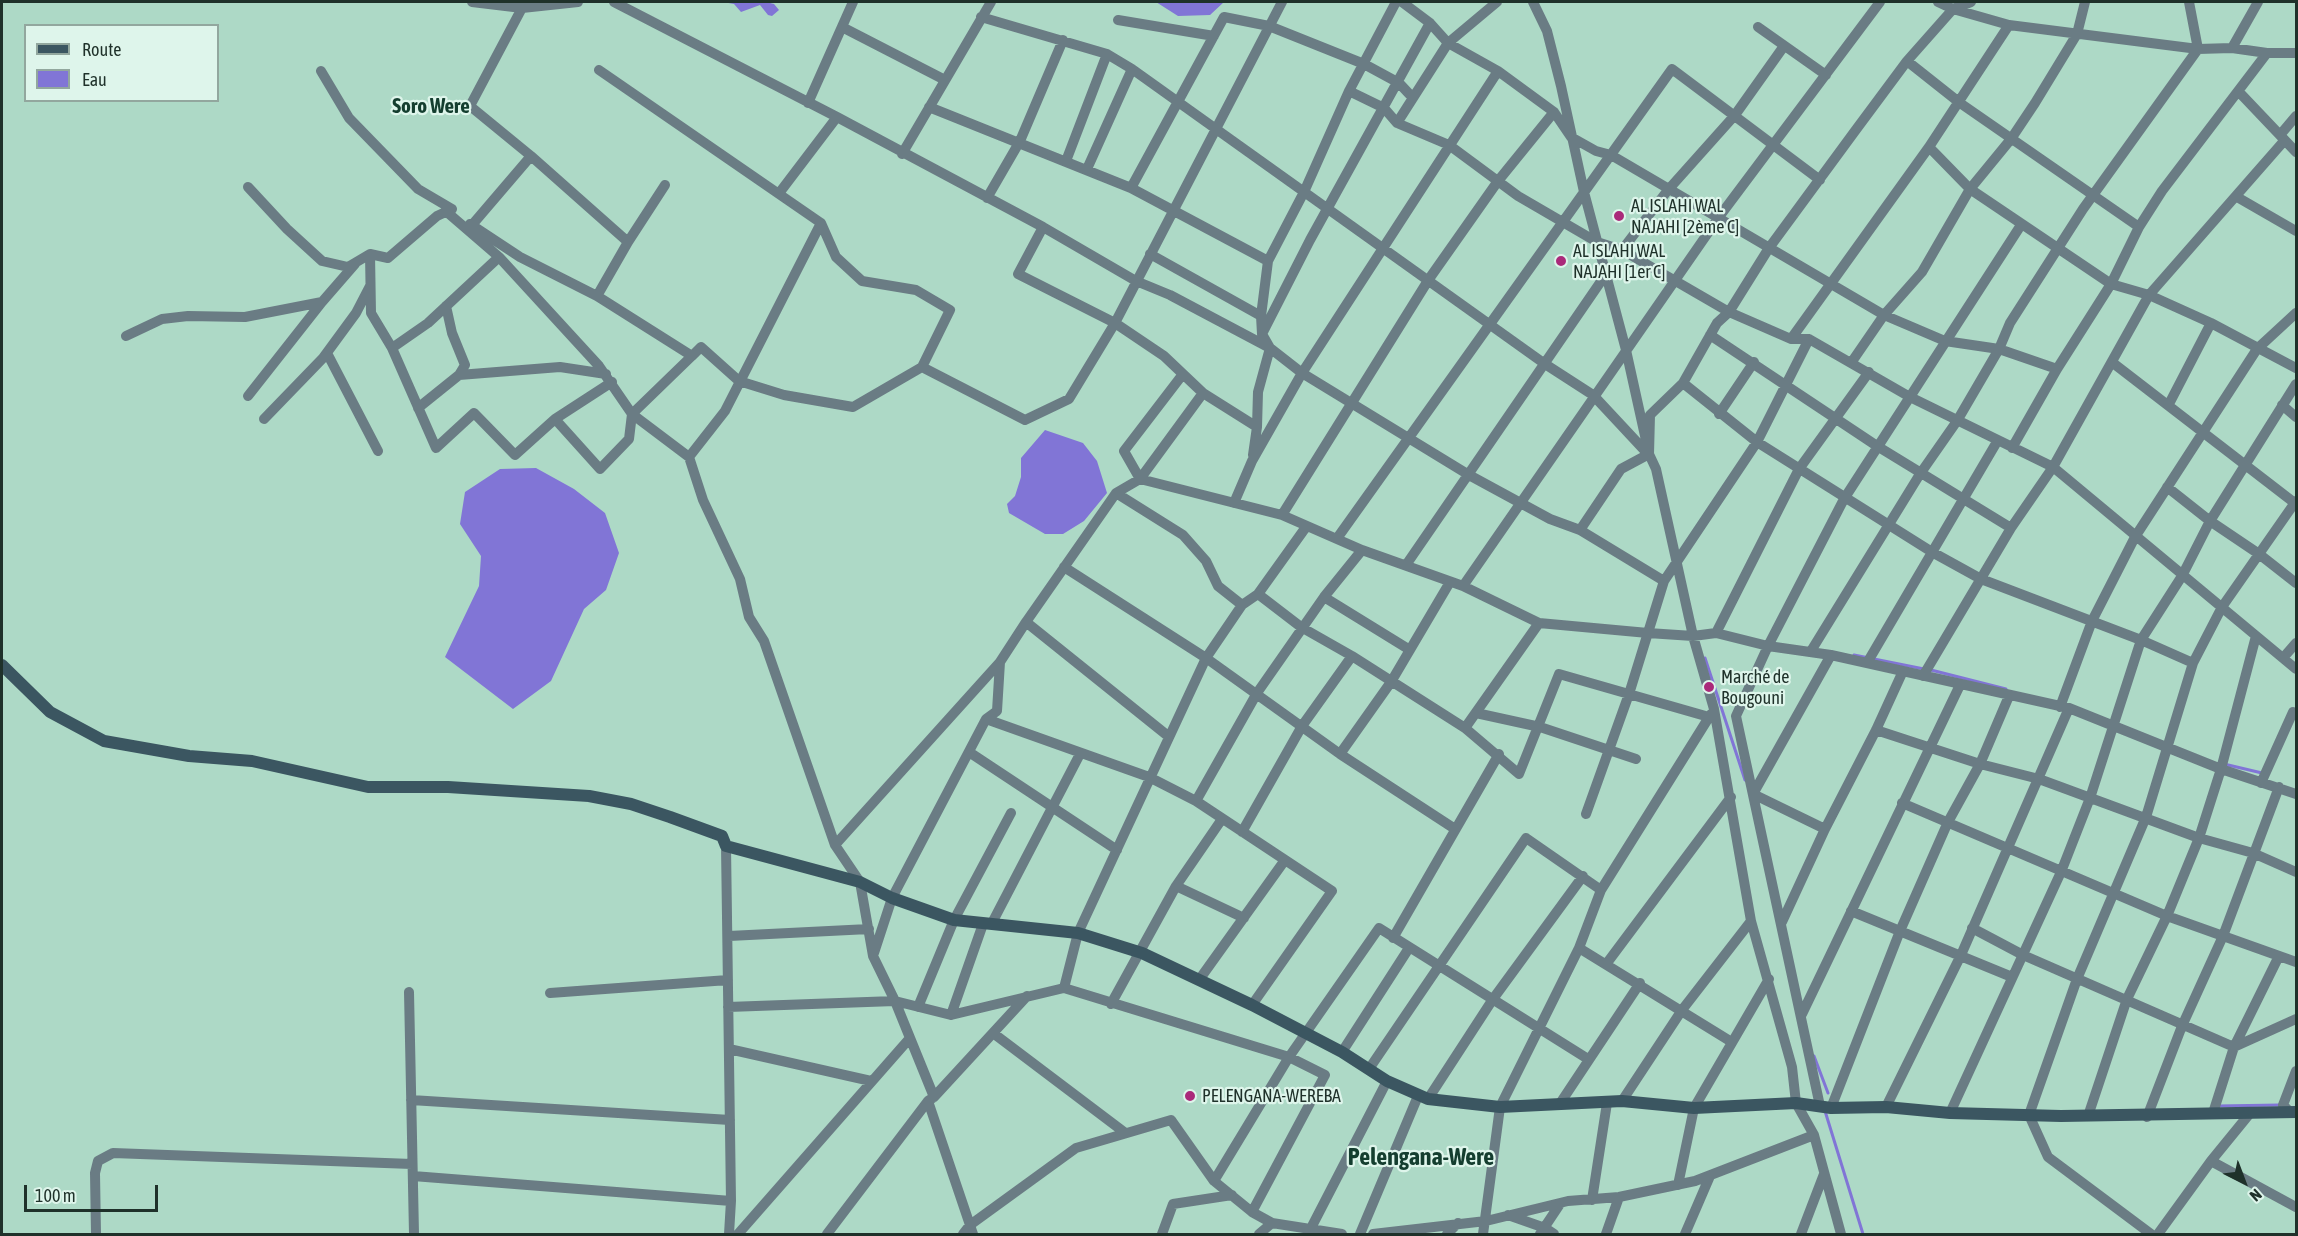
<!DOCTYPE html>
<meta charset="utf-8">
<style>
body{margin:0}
#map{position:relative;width:2298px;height:1236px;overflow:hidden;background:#add9c6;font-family:"Asap Condensed",sans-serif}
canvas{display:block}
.frame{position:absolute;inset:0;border:3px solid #1f312a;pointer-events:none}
.legend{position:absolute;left:24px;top:24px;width:195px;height:78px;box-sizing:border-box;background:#def5eb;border:2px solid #92a79e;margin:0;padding:8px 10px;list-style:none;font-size:18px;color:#1f312a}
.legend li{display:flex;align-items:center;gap:12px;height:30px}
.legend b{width:30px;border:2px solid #92a79e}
.north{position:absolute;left:2214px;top:1152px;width:60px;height:60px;-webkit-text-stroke:4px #def5eb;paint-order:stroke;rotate:138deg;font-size:16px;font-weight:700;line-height:24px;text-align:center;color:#1f312a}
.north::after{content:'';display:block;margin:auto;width:21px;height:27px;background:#1f312a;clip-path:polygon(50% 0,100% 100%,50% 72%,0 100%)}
.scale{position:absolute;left:24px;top:1185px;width:134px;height:27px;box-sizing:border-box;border:3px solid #1f312a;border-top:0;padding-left:8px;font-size:18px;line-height:21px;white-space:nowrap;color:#1f312a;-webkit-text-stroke:4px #def5eb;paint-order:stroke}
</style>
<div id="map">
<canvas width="2298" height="1236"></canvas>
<div class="frame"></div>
<ul class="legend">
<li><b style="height:8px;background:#3b5661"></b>Route</li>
<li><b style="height:16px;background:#8175d6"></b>Eau</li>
</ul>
<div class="north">N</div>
<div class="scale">100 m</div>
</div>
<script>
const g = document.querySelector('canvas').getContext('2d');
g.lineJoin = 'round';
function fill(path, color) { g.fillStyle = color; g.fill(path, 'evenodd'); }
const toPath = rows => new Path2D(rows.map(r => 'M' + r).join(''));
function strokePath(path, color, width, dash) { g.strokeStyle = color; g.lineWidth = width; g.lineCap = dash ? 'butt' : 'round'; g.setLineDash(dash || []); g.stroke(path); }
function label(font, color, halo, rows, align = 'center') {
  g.font = font + ' "Asap Condensed",sans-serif'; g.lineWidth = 4.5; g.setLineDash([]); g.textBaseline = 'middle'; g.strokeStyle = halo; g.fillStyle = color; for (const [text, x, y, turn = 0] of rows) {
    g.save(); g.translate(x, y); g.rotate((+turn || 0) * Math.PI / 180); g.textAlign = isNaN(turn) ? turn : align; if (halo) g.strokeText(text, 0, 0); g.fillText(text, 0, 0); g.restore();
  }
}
const water = toPath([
 [723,2,766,2,774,4,779,10,772,16,768,15,760,5,741,12,734,4],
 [1156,2,1224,2,1210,15,1178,16],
 [1045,430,1083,443,1097,461,1107,493,1084,521,1063,534,1045,534,1009,513,1007,504,1015,496,1021,477,1021,458],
 [536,468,574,489,605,513,619,553,606,590,584,609,551,681,513,709,445,657,479,586,481,556,460,524,465,492,500,469]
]);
const stream = toPath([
 [1854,655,1924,669],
 [1705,658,1745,780],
 [1931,670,2006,689],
 [2224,764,2262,773],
 [1814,1056,1828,1093],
 [2217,1106,2280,1105],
 [1825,1111,1863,1234]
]);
const street = toPath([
 [472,2,522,8,578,2],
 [614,2,837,117,1043,227,1136,281,1170,295,1270,348,1302,373,1469,475,1550,519,1580,530,1664,581],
 [1402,2,1430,23,1448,43,1498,71,1554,112,1571,137,1596,151,1611,155,1884,315,1945,341,1999,349,2057,369],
 [1533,2,1547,31,1561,86,1584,192,1626,350,1649,454,1656,469,1693,636,1714,709,1751,921,1792,1067,1796,1103,1814,1135,1841,1234],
 [1938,2,1953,9,2009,25,2198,49,2232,48,2267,53,2296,53],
 [522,8,470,106,531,156,628,242],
 [981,17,1107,54,1132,69,1545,364,1593,395,1648,454],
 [1118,20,1214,36],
 [2009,25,1929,147,1970,189,2111,284,2149,295,2211,323,2296,368],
 [842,27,945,80],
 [1758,27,1826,75],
 [2232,48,2258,2],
 [1907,61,1960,103,2139,227],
 [599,70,821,223,836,257,862,281,916,290,950,310,922,367],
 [321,71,349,118,418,189,452,209,448,213,499,257,599,366,632,414,689,457,703,500,740,579,749,617,764,641,835,845,860,882,873,956,895,1001,934,1097,928,1101,973,1234],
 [1349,91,1384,108,1397,123,1449,145,1518,196,1597,242,1622,250,1729,312,1791,339,1809,339,1910,397,2053,467,2296,669],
 [2239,92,2296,152],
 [808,103,853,2],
 [929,107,1131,188,1268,261],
 [1397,123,1448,43,1497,2],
 [2280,135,2296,116],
 [902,154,991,2],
 [1066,161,1107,54],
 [1087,169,1132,69],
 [248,187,287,229,322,261,348,267,370,254,388,258,437,216,452,209],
 [1131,188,1224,17,1269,26,1364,64,1399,83,1413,98],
 [780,192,837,117],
 [2237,197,2296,231],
 [987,198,1020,141,1063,40],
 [470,224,520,257,597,296,692,356,701,347,739,381,784,395,853,407,922,367,1025,420,1069,399,1115,323,1282,2],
 [472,225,531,156],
 [1043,227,1018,274,1115,323,1164,356,1203,393,1257,427],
 [1622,250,1668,190,1735,115,1784,46],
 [370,254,371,313,392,348,436,448,474,413,515,455,555,419,600,469,629,439,632,414,697,351],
 [1150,254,1261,316],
 [597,296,628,242,665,185],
 [446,306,452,333,465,365,459,375],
 [1262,334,1310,240,1430,23],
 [1710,335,1877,446,2011,528],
 [126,336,162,319,188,316,245,317,322,302,355,264],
 [1791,339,1929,147],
 [392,348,428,323,499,257],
 [327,353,378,451],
 [1851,363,1884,315,1922,272,1970,189,2011,139,2035,103,2077,34,2085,2],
 [2113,363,2296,504],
 [1183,374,1124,451,1140,479,1282,515,1362,550,1463,586,1539,623,1648,633,1693,636,1716,633,1768,646,1831,655,2069,708,2221,769,2296,794],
 [1683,383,1757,442,1932,552,1981,579,2141,640,2193,663],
 [1203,393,1140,479,1116,493,1026,622,1000,662,997,711,986,719,1149,777,1196,801,1332,891,1252,1005],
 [248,396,322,302],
 [2169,404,2211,323],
 [2282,405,2296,417],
 [418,408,459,375,560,367,606,374],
 [1719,414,1754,362],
 [264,419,323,358,356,313,370,286],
 [555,419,612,382],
 [2012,448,2057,369,2111,284,2139,227,2162,191,2267,53],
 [1253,455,1257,427,1258,392,1270,348,1262,334,1261,316,1268,261,1304,192,1349,91,1396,2],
 [689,457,725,411,821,223],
 [2167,487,2210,521,2259,554,2296,583],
 [1116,493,1183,535,1206,561,1218,586,1242,605],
 [1234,503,1252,461,1302,373,1498,71],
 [1282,515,1429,279,1498,181,1554,112],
 [1580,530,1621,469,1649,454,1650,415,1683,383,1717,323,1729,312,1769,248,1855,131,1907,61,1953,9,1971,2],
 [1338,537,1672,69,1820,180],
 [1406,565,1606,274],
 [1064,567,1206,658,1340,754,1455,829],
 [1463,586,1719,217,1880,2],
 [1258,594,1301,627,1352,656,1465,728,1519,774,1559,674,1709,717],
 [1324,597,1410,650],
 [1026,622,1168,736],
 [1716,633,1799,469,1869,372],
 [1811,651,1920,474,1957,421,1999,349,2010,323,2083,209,2198,49,2189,2],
 [2283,658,2296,643],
 [1867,663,1998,440],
 [1923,676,2011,528,2053,467,2149,295,2284,141],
 [2060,707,2092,621,2135,537,2257,349,2296,313],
 [1476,713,1540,727,1636,759],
 [1465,728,1539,623],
 [1876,730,1980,764,2039,779,2199,838,2253,853,2296,872],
 [969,752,1117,850],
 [1340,754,1391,682,1450,582],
 [2261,783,2293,712],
 [1196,801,1257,693,1324,597,1362,550],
 [1902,803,2167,916,2296,962],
 [1586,814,1629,694,1664,581,1757,442,1809,339],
 [1825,829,1753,794,1831,655],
 [1242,832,1302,726,1352,656],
 [835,845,1000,662],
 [726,846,731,1201,729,1234],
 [1176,886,1244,918],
 [1851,911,2012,977],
 [1782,922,1825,829,1876,730,1903,671],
 [992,923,1080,754],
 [1972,928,2023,955,2234,1047,2296,1019],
 [729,936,869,929],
 [1393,938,1499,754],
 [1579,948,1730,1041],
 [874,953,892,898,986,719],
 [1607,963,1731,797],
 [1199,980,1285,860],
 [1064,988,1078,933,1206,658,1242,605,1258,594,1306,527],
 [409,992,414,1234],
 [550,993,728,980],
 [1111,1004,1176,886,1222,819],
 [728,1007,895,1001,951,1015,1064,988,1289,1057,1325,1075,1252,1212],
 [918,1007,954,920,1011,813],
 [1802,1014,1960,685],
 [951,1015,983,924],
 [993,1033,1124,1132],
 [729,1049,871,1081],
 [1342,1052,1409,948],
 [1369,1069,1526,838,1601,890],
 [934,1097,1027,996],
 [1428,1099,1493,999,1583,876],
 [411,1100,730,1120],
 [1622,1101,1682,1010,1751,921],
 [1559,1105,1640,983],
 [1820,1106,1736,716,1768,646,1844,499,2021,225],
 [1886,1107,1961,955,2069,708],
 [1831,1108,1900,931,1948,822,1980,764,2009,696],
 [2290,1112,2283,1105,2296,1071],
 [1950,1113,2061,872,2090,798,2141,640,2182,576,2210,521,2296,384],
 [2213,1113,2234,1047,2278,958],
 [2088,1116,2127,999,2167,916,2199,838,2221,769,2256,636],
 [2147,1117,2182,1026,2223,936,2279,787],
 [2211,1161,2296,1207],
 [413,1176,731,1201],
 [1214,1181,1289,1057,1379,928,1588,1059],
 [1678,1185,1694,1108,1769,979],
 [1592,1200,1607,1103],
 [1508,1215,1545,1228,1554,1234],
 [1310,1230,1387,1081],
 [96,1234,95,1173,98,1161,113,1153,412,1164],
 [738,1234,910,1038],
 [827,1234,928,1101],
 [963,1234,970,1225,1076,1148,1171,1120,1214,1181,1252,1212,1272,1223,1342,1234],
 [1162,1234,1173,1204,1232,1195],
 [1259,1234,1272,1223],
 [1360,1234,1418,1096],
 [1373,1234,1486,1221,1568,1201,1619,1197,1695,1181,1814,1135],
 [1447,1234,1458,1223],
 [1483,1234,1500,1107,1579,948,1601,890,1711,714],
 [1540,1234,1560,1204],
 [1606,1234,1619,1197],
 [1685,1234,1710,1176],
 [1801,1234,1824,1174],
 [2151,1234,2048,1157,2029,1115,2077,979,2146,817,2193,663,2222,607,2296,501],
 [2158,1234,2211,1161,2251,1112]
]);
const secondary = toPath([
 [2,665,50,712,104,741,189,756,252,761,368,787,448,787,589,796,631,804,670,817,722,836,726,846,860,882,892,898,954,920,1078,933,1142,953,1252,1005,1342,1052,1387,1081,1428,1099,1500,1107,1622,1101,1694,1108,1796,1103,1831,1108,1886,1107,1950,1113,2061,1116,2296,1112]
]);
const markers = [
 [1619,216,6,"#aa2a7a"],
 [1561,261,6,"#aa2a7a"],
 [1709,687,6,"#aa2a7a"],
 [1190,1096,6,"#aa2a7a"]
];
const poiNames = [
 ["AL ISLAHI WAL",1631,206],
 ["NAJAHI [2ème C]",1631,227],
 ["AL ISLAHI WAL",1573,251],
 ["NAJAHI [1er C]",1573,272],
 ["Marché de",1721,677],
 ["Bougouni",1721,698],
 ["PELENGANA-WEREBA",1202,1096]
];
const quarterNames = [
 ["Soro Were",431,106]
];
const districtNames = [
 ["Pelengana-Were",1421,1157]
];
fill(water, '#8175d6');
strokePath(stream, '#8175d6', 3);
strokePath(street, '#6a7c84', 10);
strokePath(secondary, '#3b5661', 12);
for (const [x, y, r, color] of markers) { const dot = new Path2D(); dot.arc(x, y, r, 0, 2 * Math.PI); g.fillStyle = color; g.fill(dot); strokePath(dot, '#def5eb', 2); }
label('18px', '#1f312a', '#def5eb', poiNames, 'left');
label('bold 21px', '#143e2f', '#def5eb', quarterNames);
label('bold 24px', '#143e2f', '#def5eb', districtNames);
</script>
